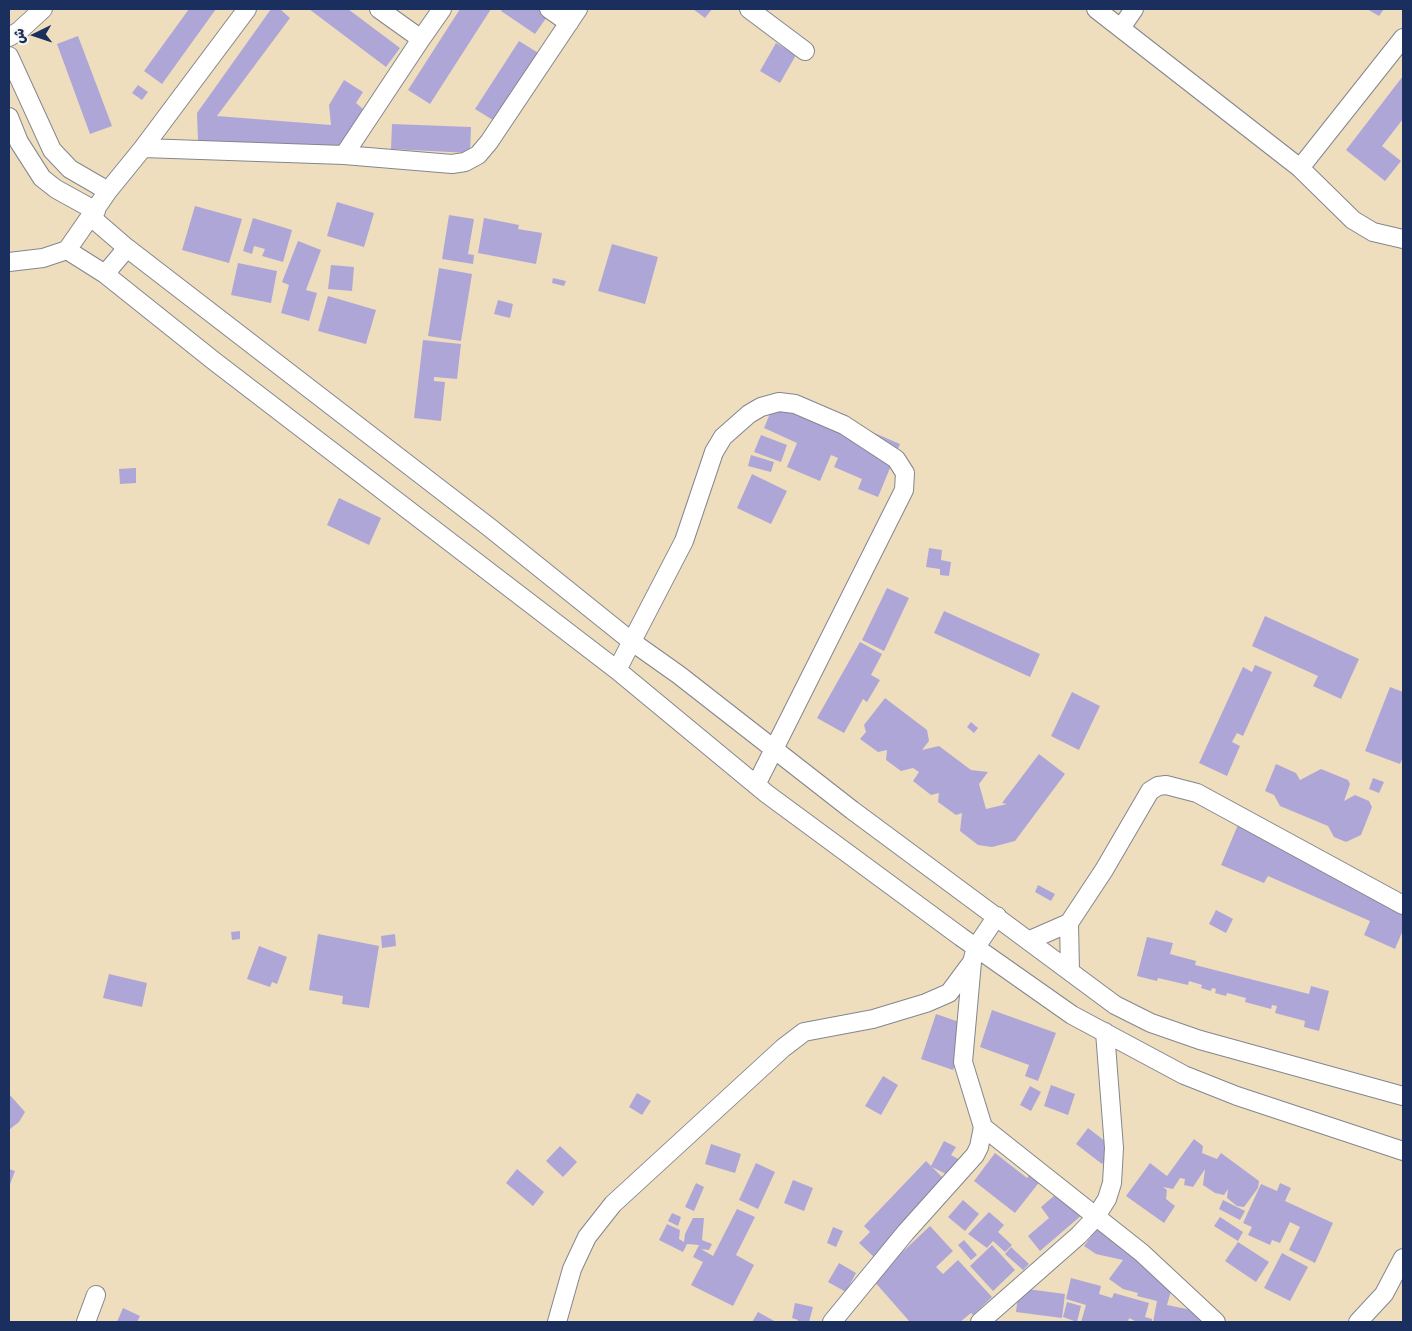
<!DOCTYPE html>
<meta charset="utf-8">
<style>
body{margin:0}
#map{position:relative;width:1412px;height:1331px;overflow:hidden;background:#eedebd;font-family:Itim,"Playpen Sans Arabic",sans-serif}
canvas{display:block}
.frame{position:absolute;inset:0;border:10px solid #1b2f5e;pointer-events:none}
.north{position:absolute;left:10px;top:10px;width:50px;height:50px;-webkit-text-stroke:4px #f6f6f2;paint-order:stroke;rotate:266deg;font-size:14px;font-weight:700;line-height:20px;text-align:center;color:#1b2f5e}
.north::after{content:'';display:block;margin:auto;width:18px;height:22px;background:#1b2f5e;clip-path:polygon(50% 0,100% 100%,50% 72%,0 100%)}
</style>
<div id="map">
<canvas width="1412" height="1331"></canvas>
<div class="frame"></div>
<div class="north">ش</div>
</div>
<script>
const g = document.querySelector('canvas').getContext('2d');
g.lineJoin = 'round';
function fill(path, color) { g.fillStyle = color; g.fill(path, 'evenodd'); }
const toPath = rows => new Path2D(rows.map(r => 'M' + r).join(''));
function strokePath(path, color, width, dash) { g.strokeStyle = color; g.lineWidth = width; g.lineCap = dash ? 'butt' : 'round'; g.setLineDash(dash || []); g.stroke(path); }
const building = toPath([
 [189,9,216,9,162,84,144,71],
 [271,9,280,9,290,18,217,116,331,125,329,105,344,80,363,92,356,103,363,109,336,151,198,141,197,113],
 [309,9,348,9,400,48,386,67],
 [460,9,491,9,430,104,408,90],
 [502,9,542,9,549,14,535,34,501,11],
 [693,9,712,9,705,18],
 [1367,9,1384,9,1379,16],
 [78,36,112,126,90,134,57,44],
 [519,41,540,54,496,122,475,109],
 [776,43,796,55,780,83,760,71],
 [1403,76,1403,119,1382,146,1401,161,1385,181,1346,150],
 [138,85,148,92,142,100,132,93],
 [392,124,471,127,470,153,391,149],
 [337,202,374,213,364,247,327,236],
 [195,206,242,219,229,263,182,250],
 [449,215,474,219,468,254,474,255,473,264,442,259],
 [253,218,292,230,283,262,262,256,265,249,254,246,252,254,243,251],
 [484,218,519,225,518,229,542,233,536,264,478,253],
 [298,241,321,250,306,290,317,293,309,321,281,313,289,285,282,282],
 [612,244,658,257,645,304,598,291],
 [238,263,277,271,271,303,231,295],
 [331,265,354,267,352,291,328,289],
 [439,268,472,274,461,341,428,336],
 [553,278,566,281,564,286,552,283],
 [328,296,376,310,366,344,318,331],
 [498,300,513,304,510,318,494,314],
 [423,340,461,344,457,379,434,377,434,381,445,382,441,421,414,418],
 [779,392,900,444,878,497,858,489,862,479,834,467,838,458,831,455,820,481,787,467,797,443,764,428],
 [761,435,787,445,781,462,754,452],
 [751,455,774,462,771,472,748,466],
 [136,468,136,483,120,484,119,469],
 [752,474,787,491,771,524,737,508],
 [339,498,381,518,369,545,327,525],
 [929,548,942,550,941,560,951,562,949,576,940,575,940,569,926,567],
 [887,588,909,598,884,651,862,640],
 [944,611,1040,654,1030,677,934,633],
 [1265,616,1359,659,1341,699,1313,686,1318,676,1252,646],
 [860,642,882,654,871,675,880,680,867,702,863,699,844,733,817,718],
 [1255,665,1272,672,1243,736,1237,733,1232,742,1240,746,1227,776,1199,763,1243,667,1252,672],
 [1390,687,1403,692,1403,757,1400,764,1365,751],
 [1072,692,1100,706,1079,750,1051,736],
 [885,698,927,730,929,741,922,750,939,746,971,770,988,772,979,784,986,809,1007,804,1002,803,1039,754,1065,774,1015,841,992,847,978,845,960,831,962,813,956,815,938,802,939,793,931,795,913,781,919,772,913,768,901,771,886,760,887,750,878,752,860,739,866,732,864,725],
 [971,722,978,728,974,733,967,727],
 [1276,764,1296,773,1300,780,1321,769,1348,780,1350,784,1344,801,1355,795,1369,801,1372,807,1361,835,1346,842,1334,837,1328,826,1280,806,1274,795,1265,791],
 [1373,778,1384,782,1379,793,1369,789],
 [1243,813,1261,833,1403,895,1403,930,1395,949,1364,935,1370,921,1268,876,1264,883,1221,865],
 [1038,885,1055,894,1051,901,1035,892],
 [1216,910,1233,919,1226,933,1209,924],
 [240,931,240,939,232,940,231,932],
 [318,934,379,946,369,1008,342,1004,343,996,309,990],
 [395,934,396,946,382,948,381,936],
 [1147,937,1173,943,1170,954,1196,961,1195,965,1309,994,1311,986,1329,991,1319,1031,1304,1027,1305,1021,1275,1013,1277,1006,1272,1005,1271,1009,1245,1002,1246,998,1227,993,1226,996,1215,993,1216,989,1212,988,1211,991,1201,988,1202,985,1189,981,1188,985,1158,978,1157,981,1137,976],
 [259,946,287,957,277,984,272,982,270,987,247,979],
 [109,974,147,983,142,1007,103,998],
 [992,1010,1056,1033,1038,1081,1025,1076,1029,1065,980,1047],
 [936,1014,968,1025,953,1070,921,1059],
 [883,1076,898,1085,881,1115,865,1106],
 [1051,1085,1075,1094,1068,1115,1044,1106],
 [1030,1086,1041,1092,1031,1111,1020,1105],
 [637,1093,651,1101,642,1115,629,1107],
 [9,1094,25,1112,19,1122,10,1129],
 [1088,1128,1114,1148,1102,1164,1076,1144],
 [1194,1139,1203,1146,1202,1153,1217,1159,1221,1153,1259,1181,1258,1188,1244,1207,1237,1206,1227,1198,1228,1189,1224,1195,1215,1193,1203,1185,1205,1169,1193,1187,1184,1185,1185,1179,1180,1178,1173,1189,1163,1187,1167,1190,1166,1199,1175,1206,1164,1223,1126,1196,1150,1163,1167,1176],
 [944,1141,956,1147,951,1155,960,1160,952,1177,932,1167,946,1181,874,1257,859,1243,870,1232,864,1226,926,1161,931,1166],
 [711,1144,741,1154,735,1173,705,1164],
 [560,1146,577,1162,563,1177,546,1161],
 [995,1153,1027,1178,1031,1173,1041,1180,1015,1213,974,1181],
 [756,1163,775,1172,758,1209,739,1200],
 [9,1169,15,1171,9,1187],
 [517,1169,544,1192,533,1206,506,1183],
 [793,1180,813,1188,804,1211,784,1203],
 [696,1183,704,1187,694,1211,685,1207],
 [1280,1183,1291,1188,1285,1201,1333,1223,1315,1263,1289,1250,1300,1227,1290,1222,1280,1243,1272,1240,1270,1245,1248,1235,1252,1227,1243,1223,1261,1184,1277,1191],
 [1062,1189,1083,1214,1040,1251,1028,1236,1049,1218,1041,1207],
 [963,1200,979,1214,965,1231,948,1217],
 [1223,1200,1245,1211,1240,1220,1219,1209],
 [737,1209,755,1217,736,1255,754,1265,733,1306,691,1285,703,1262,693,1257,699,1245,687,1244,683,1252,659,1240,667,1224,680,1230,679,1239,684,1242,685,1234,693,1218,704,1218,702,1240,712,1244,709,1250,701,1249,713,1256],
 [989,1212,1004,1225,998,1232,1012,1245,1005,1252,993,1241,987,1248,968,1234],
 [672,1213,681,1217,678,1226,668,1221],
 [1220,1217,1243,1232,1238,1241,1214,1226],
 [1102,1222,1171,1291,1167,1305,1221,1316,1220,1322,1153,1322,1157,1301,1137,1296,1138,1293,1123,1289,1109,1279,1123,1260,1096,1254,1084,1246],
 [930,1226,953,1251,936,1267,943,1274,958,1260,992,1297,973,1315,971,1313,960,1322,910,1322,873,1280],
 [833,1227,843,1231,836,1247,827,1243],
 [964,1240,977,1255,971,1260,958,1245],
 [1238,1242,1269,1262,1256,1282,1225,1261],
 [992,1245,1015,1270,993,1291,970,1266],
 [1011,1247,1029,1264,1023,1270,1005,1254],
 [1282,1253,1308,1267,1290,1301,1264,1288],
 [839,1263,856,1273,846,1292,828,1282],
 [1071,1278,1101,1286,1099,1294,1112,1298,1114,1293,1149,1303,1145,1317,1152,1319,1152,1322,1137,1322,1129,1318,1128,1322,1081,1322,1086,1305,1066,1299],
 [1019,1288,1065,1294,1062,1318,1016,1312],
 [1067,1302,1081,1306,1077,1322,1063,1317],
 [795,1303,813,1307,809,1322,797,1322,798,1320,792,1318],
 [123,1308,140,1316,137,1322,117,1322],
 [758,1312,776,1322,752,1322]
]);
const minor = toPath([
 [549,9,569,23],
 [749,9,805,51],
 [1096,9,1300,168,1353,220,1373,232,1403,239],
 [1121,28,1134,9],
 [9,37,19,31,43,9],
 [421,39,442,9],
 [9,56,52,150,70,169,108,191],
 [9,117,19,142,42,178,56,189,96,211],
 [143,148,344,155,452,164,465,162,478,155,489,142,578,9],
 [344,155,421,39,379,9],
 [1300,168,1403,38],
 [91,217,127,248,489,527,631,641,679,675,852,810,1115,1005,1151,1023,1200,1040,1403,1096],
 [67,250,105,274,214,361,617,670,767,794,961,937,1072,1015,1184,1075,1237,1096,1403,1151],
 [9,262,43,258,67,250,108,191,143,148,247,9],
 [105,274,127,248],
 [617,670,684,541,714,452,723,437,749,414,761,407,779,402,795,404,844,425,896,459,905,473,904,490,756,785],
 [1069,923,1070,971],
 [1030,940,1069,923,1104,870,1150,791,1158,786,1166,785,1197,793,1403,905],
 [983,1127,1142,1253,1216,1322],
 [86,1322,96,1295],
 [557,1322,572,1269,587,1237,613,1204,783,1048,804,1032,873,1019,926,1003,949,993,972,962,976,947,997,916],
 [832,1322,906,1232,975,1155,979,1147,983,1127,963,1062,972,962],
 [980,1322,1079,1235,1095,1218,1107,1199,1112,1183,1114,1148,1105,1032],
 [1358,1322,1384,1294,1403,1258]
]);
fill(building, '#afa6d8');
strokePath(minor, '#84868e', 20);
strokePath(minor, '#fff', 18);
</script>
